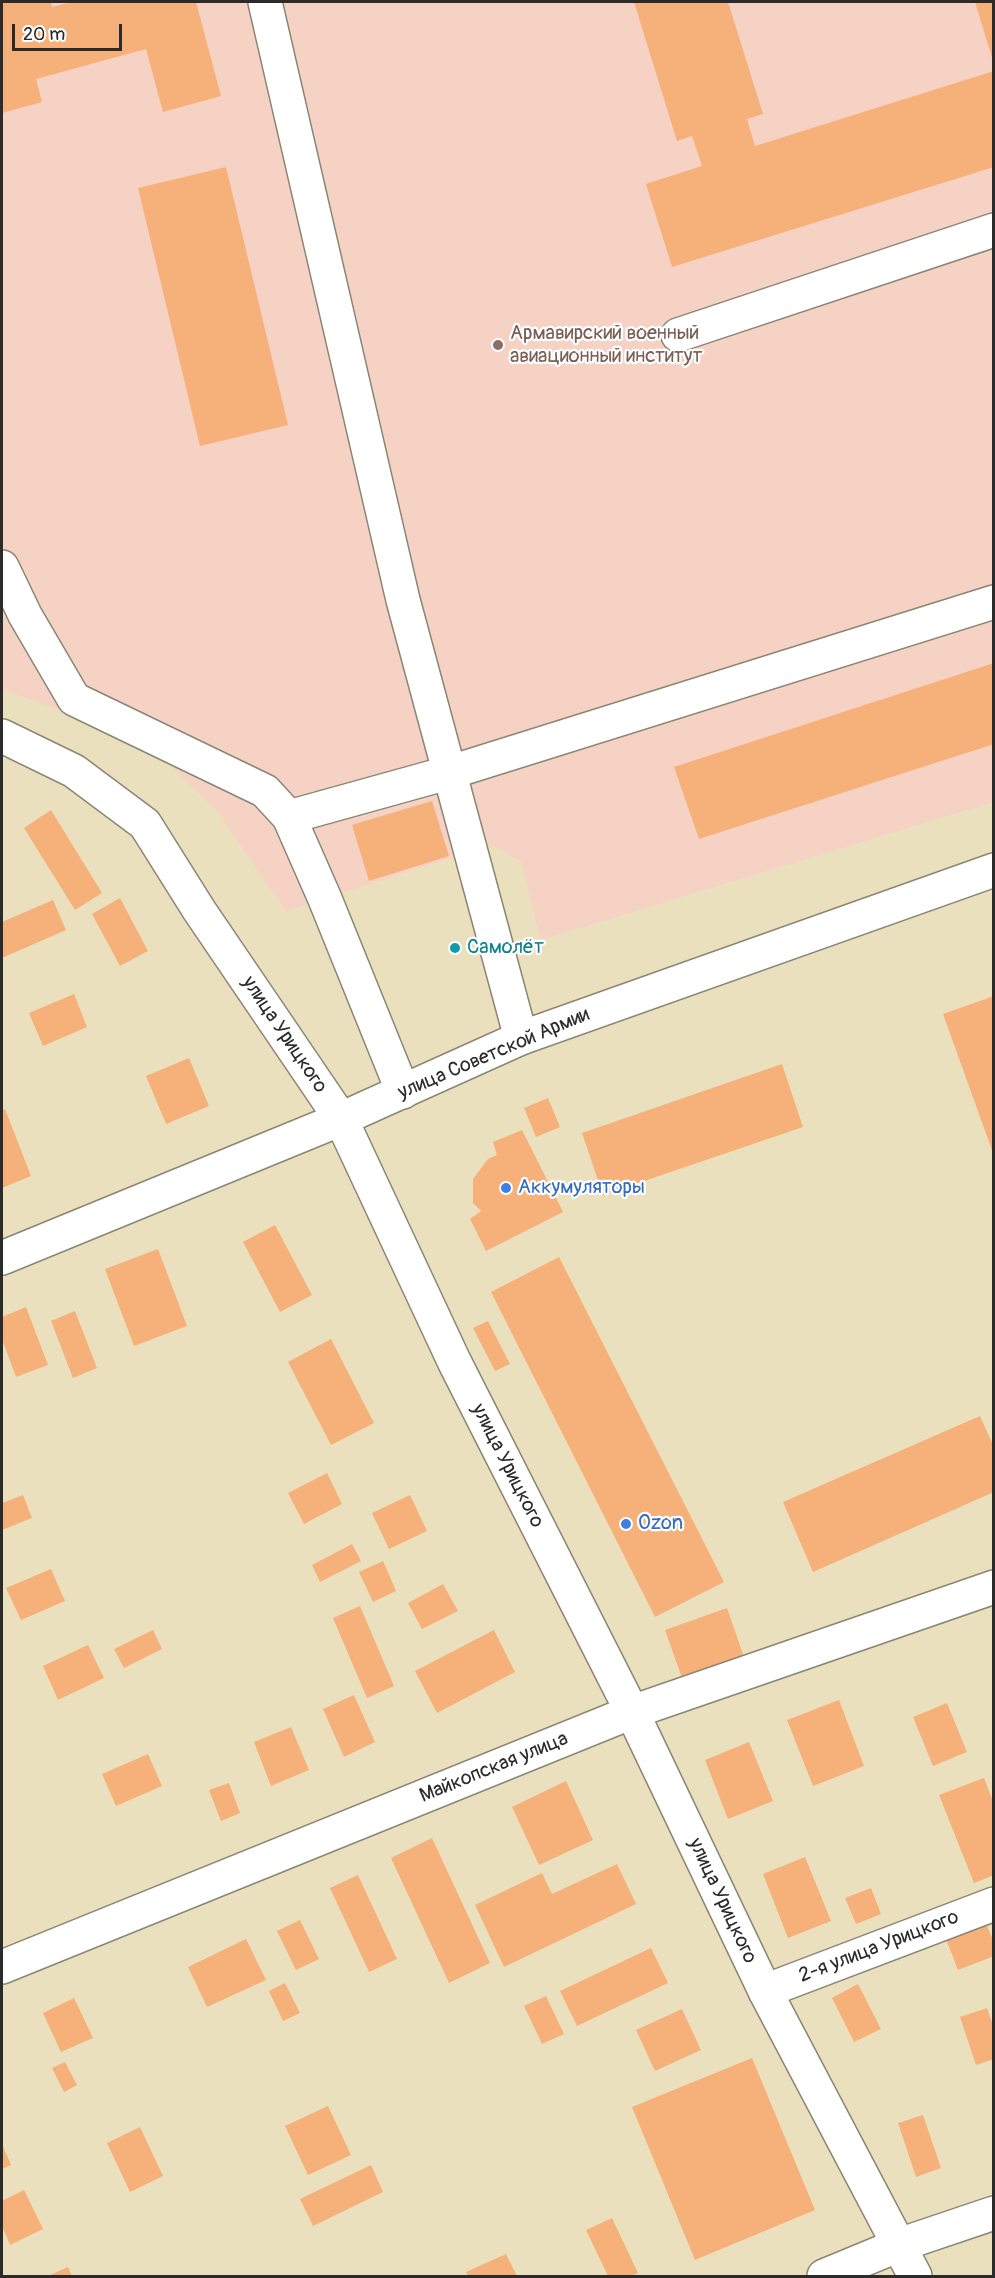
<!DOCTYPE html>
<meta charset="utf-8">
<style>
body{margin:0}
#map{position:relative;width:995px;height:2278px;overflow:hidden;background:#eae0be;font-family:Pangolin,sans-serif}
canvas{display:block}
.frame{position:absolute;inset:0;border:3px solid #2b2b2b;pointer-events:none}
.scale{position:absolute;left:12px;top:24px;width:110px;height:27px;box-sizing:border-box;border:3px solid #2b2b2b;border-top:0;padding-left:8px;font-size:18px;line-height:21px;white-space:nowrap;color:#2b2b2b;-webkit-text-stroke:4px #fff;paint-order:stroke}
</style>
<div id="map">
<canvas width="995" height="2278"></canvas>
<div class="frame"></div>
<div class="scale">20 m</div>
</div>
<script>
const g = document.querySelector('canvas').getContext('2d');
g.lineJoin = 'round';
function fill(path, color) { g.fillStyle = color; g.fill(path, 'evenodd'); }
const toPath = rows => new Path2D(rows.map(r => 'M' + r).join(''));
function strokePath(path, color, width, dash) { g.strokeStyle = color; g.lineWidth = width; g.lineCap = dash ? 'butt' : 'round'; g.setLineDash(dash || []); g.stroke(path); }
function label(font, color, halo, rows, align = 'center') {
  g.font = font + ' Pangolin,sans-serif'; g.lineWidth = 4.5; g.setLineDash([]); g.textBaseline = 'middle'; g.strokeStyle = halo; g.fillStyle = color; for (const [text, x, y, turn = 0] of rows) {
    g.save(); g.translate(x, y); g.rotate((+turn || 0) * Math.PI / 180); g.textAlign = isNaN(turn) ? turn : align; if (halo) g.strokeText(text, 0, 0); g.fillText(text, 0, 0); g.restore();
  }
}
const built = toPath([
 [2,2,993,2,993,802,541,940,521,861,491,845,286,911,216,810,168,763,89,721,2,689]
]);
const building = toPath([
 [2,2,51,2,52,7,72,2,196,2,221,96,163,112,146,49,36,79,42,102,2,113],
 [634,2,728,2,763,114,747,119,755,146,994,71,994,167,672,267,646,184,702,166,692,136,677,141],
 [975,2,994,2,994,61,993,61],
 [226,167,288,425,200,446,138,188],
 [994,663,994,744,699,839,674,767],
 [432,801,449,856,369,881,352,825],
 [51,810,102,893,75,910,24,828],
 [120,898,148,951,120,966,92,914],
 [53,900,66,930,2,958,2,922],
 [74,994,87,1027,43,1046,29,1013],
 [994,996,994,1153,993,1153,943,1014],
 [189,1058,209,1106,166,1124,146,1076],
 [782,1064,803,1127,603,1195,582,1133],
 [548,1098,560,1127,536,1137,524,1108],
 [5,1109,31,1176,2,1188,2,1110],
 [522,1130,563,1212,486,1251,470,1219,481,1211,473,1203,473,1179,488,1159,497,1155,493,1142],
 [275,1225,312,1295,280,1312,243,1242],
 [158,1249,187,1326,134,1346,105,1269],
 [559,1257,724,1582,655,1617,491,1292],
 [26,1307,48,1365,16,1377,2,1339,2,1317],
 [75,1311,97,1368,73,1378,51,1321],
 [488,1321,510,1364,495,1371,473,1328],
 [331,1339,374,1423,331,1445,288,1362],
 [980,1416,994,1447,994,1492,813,1572,783,1502],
 [327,1473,342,1504,304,1524,288,1493],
 [23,1495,32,1518,2,1530,2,1503],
 [410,1495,427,1531,389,1549,372,1513],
 [352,1544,361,1561,320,1582,312,1565],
 [383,1561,396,1591,373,1602,359,1572],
 [51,1569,65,1601,21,1620,6,1588],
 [443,1584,458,1611,422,1629,408,1603],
 [360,1606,394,1686,367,1698,333,1618],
 [727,1608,744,1657,682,1678,665,1630],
 [153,1630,162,1649,124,1668,114,1649],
 [494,1630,515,1672,437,1713,415,1671],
 [88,1645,104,1678,58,1700,43,1666],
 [354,1695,375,1742,344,1757,323,1709],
 [839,1700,864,1766,813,1786,787,1720],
 [947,1703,967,1752,933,1766,913,1717],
 [291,1727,309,1770,271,1786,254,1742],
 [749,1742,773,1801,728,1819,705,1760],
 [148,1754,162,1786,116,1806,102,1774],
 [984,1778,994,1804,994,1875,974,1883,939,1795],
 [566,1781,593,1840,539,1865,512,1807],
 [229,1783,240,1813,221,1821,209,1790],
 [432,1838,490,1963,449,1983,391,1858],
 [805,1857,831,1921,788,1938,763,1874],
 [617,1864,636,1904,504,1967,475,1905,542,1873,552,1894],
 [358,1875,397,1959,369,1972,330,1888],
 [871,1888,881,1914,856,1924,845,1898],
 [300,1920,319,1959,296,1970,277,1931],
 [986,1923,994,1943,994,1956,958,1970,946,1939],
 [246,1939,266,1980,207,2007,188,1967],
 [651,1948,668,1983,577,2026,560,1991],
 [285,1983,300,2013,283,2021,269,1991],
 [858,1984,881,2029,854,2042,832,1998],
 [546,1996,564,2034,542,2044,524,2006],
 [74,1998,93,2038,61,2052,43,2013],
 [987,2008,994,2028,994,2059,976,2065,960,2017],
 [682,2009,701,2050,655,2071,636,2030],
 [752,2058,815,2210,695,2260,632,2107],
 [65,2062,77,2085,64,2092,52,2068],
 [328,2106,351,2155,308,2175,285,2126],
 [923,2115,941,2168,916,2177,898,2123],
 [140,2127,163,2176,130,2192,107,2143],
 [2,2144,11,2165,2,2169],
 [371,2165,383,2192,313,2226,300,2199],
 [24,2190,43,2229,10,2245,2,2226,2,2201],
 [612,2218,638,2273,631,2276,608,2276,586,2230],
 [506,2254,517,2276,468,2276,466,2272],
 [68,2267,72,2276,48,2276]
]);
const minor = toPath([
 [265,2,403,600,521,1038],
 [678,335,994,230],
 [2,567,25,615,74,699,265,791,289,817,325,899,403,1092],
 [2,736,74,771,145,824,199,910,341,1119],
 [289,817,451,772,994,602],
 [2,1967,632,1712,994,1587],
 [765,1991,994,1904],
 [824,2276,899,2245,994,2213]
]);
const major = toPath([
 [341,1119,454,1361,632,1712,765,1991,915,2276],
 [2,1258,341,1119,521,1038,994,870]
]);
const markers = [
 [498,345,6,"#8d6e63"],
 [455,948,6,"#0f9aa8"],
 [506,1188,6,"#3f7fe0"],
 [626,1524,6,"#3f7fe0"]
];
const educationNames = [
 ["Армавирский военный",510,334],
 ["авиационный институт",510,357]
];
const cultureNames = [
 ["Самолёт",467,948]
];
const streetNames = [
 ["улица Урицкого",284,1035,56],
 ["улица Советской Армии",494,1054,-23],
 ["улица Урицкого",507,1466,63],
 ["Майкопская улица",494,1768,-22],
 ["улица Урицкого",722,1901,65],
 ["2-я улица Урицкого",879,1947,-21]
];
const shopNames = [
 ["Аккумуляторы",518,1188],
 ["Ozon",638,1524]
];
fill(built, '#f6d2c4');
fill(building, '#f6b07a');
strokePath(minor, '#8a8674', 36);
strokePath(major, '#8a8674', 36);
strokePath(minor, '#fff', 33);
strokePath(major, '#fff', 33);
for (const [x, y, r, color] of markers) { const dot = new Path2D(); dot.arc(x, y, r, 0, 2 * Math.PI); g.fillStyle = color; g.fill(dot); strokePath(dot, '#fff', 2); }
label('20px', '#785e54', '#fff', educationNames, 'left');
label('20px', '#0d838f', '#fff', cultureNames, 'left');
label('20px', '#2b2b2b', '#fff', streetNames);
label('20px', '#366cbe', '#fff', shopNames, 'left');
</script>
